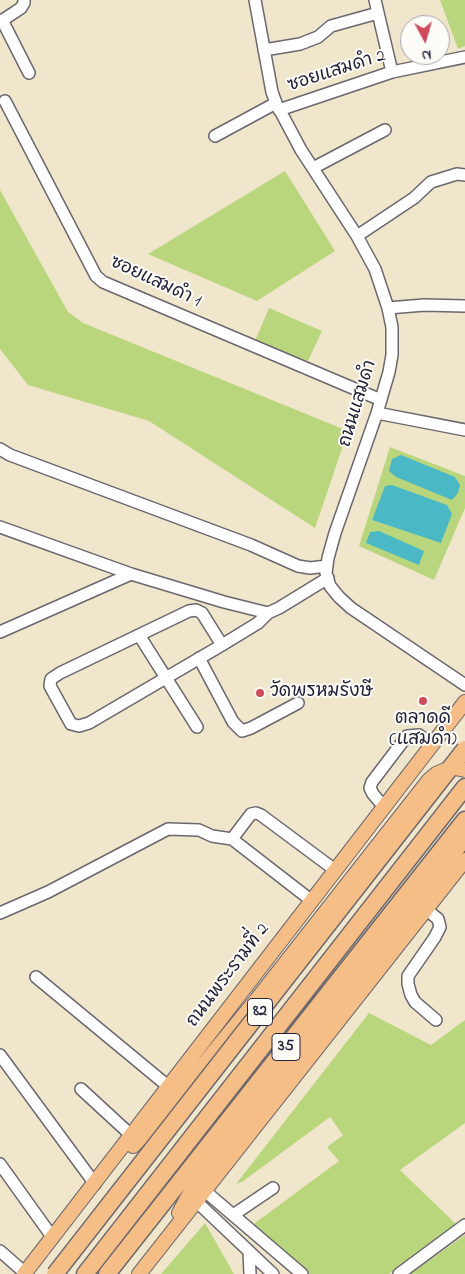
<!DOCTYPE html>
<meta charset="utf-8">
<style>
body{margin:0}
#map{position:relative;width:465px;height:1274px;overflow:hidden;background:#f0e6cc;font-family:"Indie Flower",sans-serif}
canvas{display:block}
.north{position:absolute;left:400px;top:15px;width:50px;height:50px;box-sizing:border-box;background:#fdfcf7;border:1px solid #a5a5ac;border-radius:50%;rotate:174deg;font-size:14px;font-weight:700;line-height:20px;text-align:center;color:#22223b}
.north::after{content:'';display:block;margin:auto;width:18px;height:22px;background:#d1495b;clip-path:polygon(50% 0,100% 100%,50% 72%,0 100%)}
</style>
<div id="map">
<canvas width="465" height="1274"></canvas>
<div class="north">N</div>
</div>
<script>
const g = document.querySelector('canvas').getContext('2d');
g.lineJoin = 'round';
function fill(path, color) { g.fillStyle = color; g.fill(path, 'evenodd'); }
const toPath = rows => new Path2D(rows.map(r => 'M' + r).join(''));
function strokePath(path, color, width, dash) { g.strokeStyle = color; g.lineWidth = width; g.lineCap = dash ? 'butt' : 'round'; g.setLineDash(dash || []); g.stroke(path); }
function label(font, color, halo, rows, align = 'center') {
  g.font = font + ' "Indie Flower","Playpen Sans Thai",sans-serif'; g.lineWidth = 4; g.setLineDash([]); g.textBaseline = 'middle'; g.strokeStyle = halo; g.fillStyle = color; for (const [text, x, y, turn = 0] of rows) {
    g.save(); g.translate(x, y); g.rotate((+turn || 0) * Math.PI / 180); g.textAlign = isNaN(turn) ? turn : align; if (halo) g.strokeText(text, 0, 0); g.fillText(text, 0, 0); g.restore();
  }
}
const green = toPath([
 [440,0,465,0,465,46,458,49],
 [285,171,335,251,257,301,148,254],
 [0,190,68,312,83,323,348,431,315,528,149,421,28,385,0,349],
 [269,308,322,331,308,361,255,341],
 [390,447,465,476,465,508,434,580,359,546],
 [379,504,441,542,372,520],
 [369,1013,431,1045,465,1020,465,1123,400,1170,457,1225,389,1274,310,1274,251,1226,339,1161,327,1147,343,1135,330,1117,242,1182,236,1184],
 [205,1223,234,1274,161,1274],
 [465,1235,465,1274,410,1274]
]);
const water = toPath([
 [401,455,455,477,460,485,458,493,452,500,396,477,389,471,392,459],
 [392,485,447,505,452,514,441,543,372,520,385,486],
 [379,531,424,551,419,565,366,543,370,532]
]);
const minor = toPath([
 [255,0,272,92,276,103,301,150,357,236,375,269,388,308,392,327,392,355,389,372,377,413,335,533,328,558,326,573,330,586,339,597,351,608,465,685],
 [375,0,392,72],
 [2,20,29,73],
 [0,22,21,8,24,3,24,0],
 [264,50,300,44,318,37,331,26,378,13],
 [5,101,96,276,103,282,381,400],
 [279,110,392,72,465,57],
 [215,136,276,103],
 [313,168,385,130],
 [357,236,414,198,431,182,457,174,465,175],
 [388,308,424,305,465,306],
 [377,413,465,430],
 [0,449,10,455,251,545,298,566,310,568,327,566],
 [0,527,131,574,224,602,268,613,279,608,328,578],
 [0,632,131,574],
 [139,635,197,727],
 [222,645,202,613,196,610,189,611,60,673,51,679,50,686,71,724,79,726,89,723,222,645,258,623,268,613],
 [199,658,233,722,242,731,251,728,298,703],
 [384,807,373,794,370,788,372,782,407,736,419,735,432,744],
 [232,839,251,814,256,813,261,815,335,870],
 [427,910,438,919,440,927,435,937,408,976,408,984,411,995,415,1002,436,1020],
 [0,913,48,892,168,829,199,830,212,836,232,839,312,901],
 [36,977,169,1087],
 [0,1055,95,1184],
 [81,1089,132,1136],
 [0,1164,53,1238],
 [205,1191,302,1274],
 [197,1202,273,1274],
 [233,1215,273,1188],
 [0,1251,25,1273],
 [249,1251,250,1274],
 [399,1274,465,1225]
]);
const major = toPath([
 [133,1146,153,1126,257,999],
 [179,1213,200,1174,465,839],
 [24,1274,465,702],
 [139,1274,465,860]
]);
const highway = toPath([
 [85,1274,465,787],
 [107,1274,465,820]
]);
const majorBridge = toPath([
 [257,999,429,780,436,774,445,770,455,768,465,770]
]);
const highwayBridge = toPath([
 [55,1274,465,749]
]);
const markers = [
 [260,693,5,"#d1495b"],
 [423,701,5,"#d1495b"]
];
const shields = [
 [260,1012,25],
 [286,1047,28]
];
const shieldNames = [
 ["82",260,1012],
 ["35",286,1047]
];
const streetNames = [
 ["ซอยแสมดำ 2",337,72,-18],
 ["ซอยแสมดำ 1",155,283,25],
 ["ถนนแสมดำ",359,404,-73],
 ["ถนนพระรามที่ 2",229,976,-53]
];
const poiNames = [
 ["วัดพรหมรังษี",270,693],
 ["ตลาดดี",423,720,"center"],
 ["(แสมดำ)",423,741,"center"]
];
fill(green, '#bad67c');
fill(water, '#4bb9c5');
strokePath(minor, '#6a676e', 14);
strokePath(major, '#6a676e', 16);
strokePath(highway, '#6a676e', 19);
strokePath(minor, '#fff', 11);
strokePath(major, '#f6be87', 14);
strokePath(highway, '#f6be87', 16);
strokePath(majorBridge, '#6a676e', 16, []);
strokePath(highwayBridge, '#6a676e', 19, []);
strokePath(majorBridge, '#f6be87', 14);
strokePath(highwayBridge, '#f6be87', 16);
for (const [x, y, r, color] of markers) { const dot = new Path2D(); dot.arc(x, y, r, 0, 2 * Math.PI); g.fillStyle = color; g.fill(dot); strokePath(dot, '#fdfcf7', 2); }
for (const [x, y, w] of shields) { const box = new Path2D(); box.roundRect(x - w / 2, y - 13.5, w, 27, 4); g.fillStyle = '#fdfcf7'; g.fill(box); strokePath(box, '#22223b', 1); }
label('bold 16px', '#22223b', null, shieldNames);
label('18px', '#22223b', '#fdfcf7', streetNames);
label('18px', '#22223b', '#fdfcf7', poiNames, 'left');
</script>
